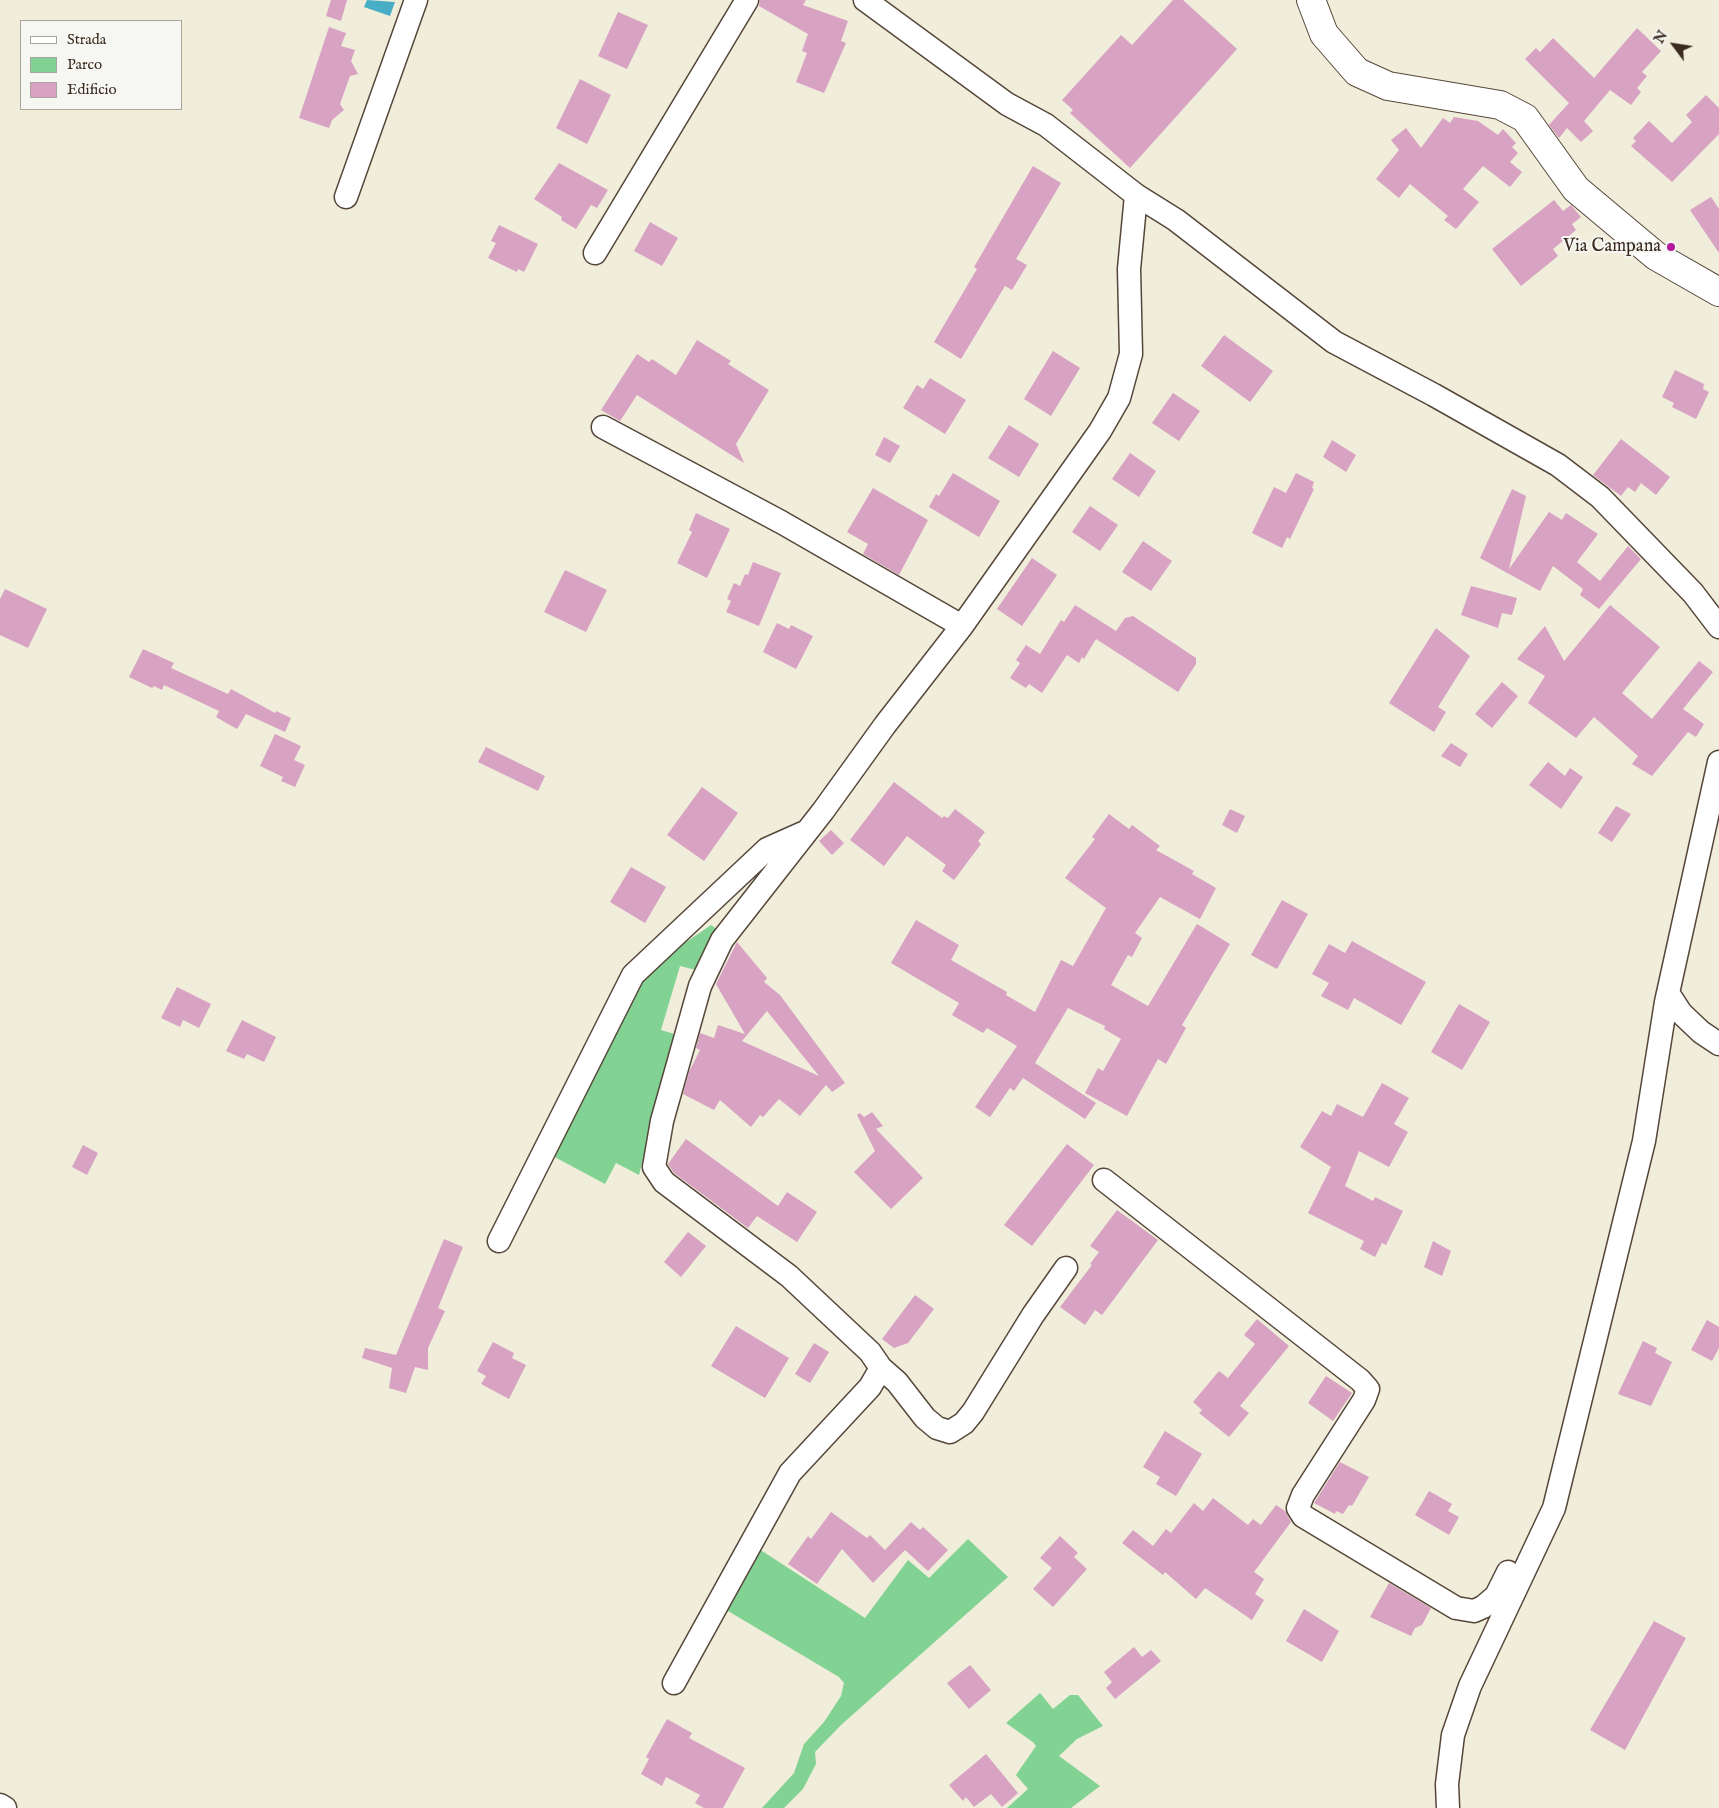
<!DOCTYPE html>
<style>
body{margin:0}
#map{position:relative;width:1719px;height:1808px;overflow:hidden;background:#f0eddb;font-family:"IM FELL English",serif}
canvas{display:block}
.legend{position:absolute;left:20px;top:20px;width:162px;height:90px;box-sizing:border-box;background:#f6f6f2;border:1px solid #aba49d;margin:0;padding:6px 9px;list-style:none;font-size:15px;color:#3b2a1e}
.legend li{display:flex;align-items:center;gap:10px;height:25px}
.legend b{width:25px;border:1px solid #aba49d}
.north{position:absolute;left:1649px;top:20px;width:50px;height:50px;-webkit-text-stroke:4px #f6f6f2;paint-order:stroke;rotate:301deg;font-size:14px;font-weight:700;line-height:20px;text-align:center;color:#3b2a1e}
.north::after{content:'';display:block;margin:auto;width:18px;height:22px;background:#3b2a1e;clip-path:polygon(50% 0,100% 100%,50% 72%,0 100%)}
</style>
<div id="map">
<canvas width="1719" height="1808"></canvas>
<ul class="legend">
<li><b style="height:6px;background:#fff"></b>Strada</li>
<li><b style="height:14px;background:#82d393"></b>Parco</li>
<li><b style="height:14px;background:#d8a2c3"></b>Edificio</li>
</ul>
<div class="north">N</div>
</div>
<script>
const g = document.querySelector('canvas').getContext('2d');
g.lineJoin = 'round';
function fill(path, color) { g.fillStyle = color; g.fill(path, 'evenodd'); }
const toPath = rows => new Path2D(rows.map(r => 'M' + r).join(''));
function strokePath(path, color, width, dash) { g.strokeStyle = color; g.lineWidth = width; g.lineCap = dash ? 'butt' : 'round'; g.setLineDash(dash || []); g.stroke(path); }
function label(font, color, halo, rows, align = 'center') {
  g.font = font + ' "IM FELL English",serif'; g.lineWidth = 4; g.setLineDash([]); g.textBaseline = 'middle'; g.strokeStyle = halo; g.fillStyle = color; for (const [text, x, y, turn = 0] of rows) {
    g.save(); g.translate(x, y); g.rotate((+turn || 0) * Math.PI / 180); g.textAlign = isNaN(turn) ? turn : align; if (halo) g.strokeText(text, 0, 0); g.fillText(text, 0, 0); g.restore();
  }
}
const green = toPath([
 [711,925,718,930,696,970,680,966,661,1030,674,1034,639,1175,616,1163,605,1184,549,1154,644,975,657,962],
 [968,1539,1008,1577,841,1725,815,1752,816,1764,803,1789,784,1808,762,1808,794,1773,804,1744,824,1722,841,1696,844,1683,839,1677,723,1608,753,1545,865,1618,908,1560,929,1578],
 [1040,1693,1053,1709,1070,1695,1078,1695,1103,1726,1077,1739,1059,1756,1100,1786,1071,1808,1007,1808,1028,1789,1016,1775,1036,1746,1034,1743,1006,1723]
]);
const water = toPath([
 [367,0,395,2,390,16,364,7]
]);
const building = toPath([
 [331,0,347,0,341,21,326,16],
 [760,0,806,0,803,5,848,21,841,41,846,43,824,93,796,82,807,53,802,51,808,34,759,6],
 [1173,0,1183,0,1237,49,1130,168,1070,113,1073,110,1062,100,1121,35,1132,45],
 [618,12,648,25,627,69,598,56],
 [329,27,346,33,341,46,355,50,351,61,358,74,350,76,340,104,344,110,332,120,329,128,299,118],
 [1637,28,1661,51,1642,72,1647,76,1637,88,1641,92,1631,105,1610,90,1584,121,1593,131,1581,142,1567,128,1559,138,1549,125,1569,103,1525,59,1536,48,1540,52,1553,38,1594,78],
 [580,79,611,95,587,144,556,128],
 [1706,95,1719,108,1719,134,1672,182,1631,146,1636,141,1633,138,1649,121,1672,143,1692,122,1686,115],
 [1454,117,1478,121,1498,135,1503,129,1516,143,1512,147,1518,153,1510,162,1522,172,1510,187,1483,166,1463,189,1479,202,1456,229,1444,220,1448,216,1410,184,1399,198,1376,179,1399,150,1391,140,1406,128,1421,148,1443,118,1450,123],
 [559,163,608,190,597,208,591,205,576,229,561,220,562,217,534,199],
 [1033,166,1061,183,1016,259,1027,265,1012,290,1005,286,961,359,934,342,977,269,974,267],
 [1711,197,1719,209,1719,253,1690,210],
 [1554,200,1563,211,1571,205,1581,217,1572,224,1576,230,1553,249,1558,256,1521,286,1492,249],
 [650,222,678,238,662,266,634,251],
 [499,225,538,244,524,272,518,269,517,272,488,258,496,243,491,241],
 [1224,335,1273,371,1250,402,1201,366],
 [697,340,731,361,728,364,769,390,736,444,744,463,637,395,620,421,601,410,637,354,649,362,652,359,676,375],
 [1053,351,1080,368,1051,416,1024,399],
 [1675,370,1704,384,1703,389,1709,392,1696,419,1672,407,1674,403,1662,397],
 [930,378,966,400,945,434,903,408,917,385,923,389],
 [1173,393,1200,411,1179,441,1152,423],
 [1009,425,1039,444,1019,477,988,458],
 [884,437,900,446,890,463,875,455],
 [1621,439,1670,477,1656,495,1641,483,1635,492,1628,487,1621,496,1593,475],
 [1332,440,1356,455,1346,472,1323,457],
 [1130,453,1156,471,1139,497,1112,479],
 [953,473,1000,501,979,537,929,507,936,494,939,496],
 [1296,473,1314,482,1312,488,1314,489,1290,539,1287,537,1282,548,1252,533,1274,487,1286,493],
 [873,488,928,520,899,575,863,554,868,544,847,532],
 [1512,489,1526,496,1509,569,1549,512,1562,520,1566,513,1598,534,1577,562,1600,581,1628,546,1641,559,1599,609,1580,595,1583,589,1553,566,1540,591,1480,558],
 [1090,506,1118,525,1100,551,1072,532],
 [696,513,730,529,707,578,677,563,692,532,689,530],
 [1143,541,1172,561,1151,591,1122,572],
 [1032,558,1057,575,1022,626,997,609],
 [753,562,781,573,759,626,726,612,731,601,727,599,734,583,740,586,745,574,748,575],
 [565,570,607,590,586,632,544,612],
 [1471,586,1517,598,1512,615,1502,613,1498,628,1461,615],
 [5,589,47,609,28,648,0,635,0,599],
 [1075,605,1116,631,1125,618,1133,616,1196,658,1196,664,1178,692,1096,639,1084,659,1082,657,1079,663,1067,655,1042,693,1029,684,1026,688,1010,678,1020,663,1016,660,1026,645,1040,654,1061,620,1064,622],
 [1610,605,1660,647,1622,693,1652,719,1699,661,1713,672,1683,709,1704,724,1696,737,1688,732,1652,776,1632,764,1638,756,1594,717,1576,738,1528,703,1545,676,1517,659,1545,626,1564,661],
 [777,623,789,629,791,625,813,636,796,669,763,652],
 [1436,628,1470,656,1438,707,1446,712,1434,732,1389,703],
 [143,649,174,663,171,668,228,694,231,689,275,713,276,711,291,718,285,732,246,714,237,729,216,717,219,711,164,685,162,690,154,686,152,688,129,677],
 [1502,682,1518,696,1492,728,1475,714],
 [275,734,301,746,294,760,305,765,295,787,281,781,283,777,260,766],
 [1451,743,1468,754,1460,767,1441,756],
 [486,747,545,776,538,791,478,762],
 [1548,762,1565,776,1570,768,1583,777,1561,809,1529,785],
 [894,782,942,818,944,816,948,818,955,809,985,832,978,841,981,844,954,880,942,871,946,865,907,836,884,866,850,840],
 [702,787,738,813,704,861,667,835],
 [1616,806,1631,814,1612,842,1598,833],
 [1230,809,1245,816,1237,833,1222,825],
 [1109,814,1129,829,1132,825,1160,846,1156,850,1194,871,1192,874,1216,888,1200,919,1160,897,1135,933,1142,938,1132,957,1128,955,1111,985,1148,1006,1197,924,1230,944,1182,1025,1186,1028,1166,1064,1158,1059,1127,1116,1085,1093,1098,1068,1103,1071,1121,1039,1104,1029,1105,1026,1068,1008,1035,1063,1096,1103,1085,1119,1023,1078,1014,1091,1010,1088,990,1117,975,1107,1017,1046,987,1028,983,1033,952,1015,959,1003,891,963,916,920,959,945,951,960,1007,992,1006,995,1035,1012,1061,960,1073,966,1106,908,1065,878,1095,839,1092,837],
 [831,830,844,843,832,855,819,841],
 [631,867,666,887,645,923,610,902],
 [1282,900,1308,914,1277,969,1251,955],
 [1352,941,1426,982,1401,1025,1354,998,1348,1010,1321,996,1329,983,1312,974,1329,944,1345,953],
 [737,942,767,978,764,982,780,995,845,1083,832,1092,826,1085,800,1116,779,1099,763,1117,760,1115,751,1127,720,1100,714,1110,683,1094,689,1072,700,1050,696,1048,700,1033,714,1038,718,1025,745,1034,716,984],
 [767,1011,819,1076,742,1041],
 [177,987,211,1004,199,1028,183,1020,180,1027,161,1018],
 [1459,1004,1490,1022,1462,1070,1431,1052],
 [242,1020,276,1037,264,1062,247,1054,244,1059,226,1051],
 [1382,1083,1409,1098,1394,1124,1408,1132,1389,1167,1359,1151,1345,1186,1373,1201,1375,1197,1403,1211,1386,1245,1382,1243,1375,1257,1360,1249,1364,1241,1308,1213,1331,1167,1300,1147,1322,1111,1331,1116,1337,1104,1363,1117],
 [872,1112,883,1126,876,1129,923,1178,891,1209,854,1172,875,1151,857,1115,860,1113,864,1117],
 [686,1139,778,1206,787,1192,817,1212,797,1242,757,1216,748,1228,674,1173,668,1164],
 [1067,1144,1094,1165,1032,1246,1004,1225],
 [83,1145,98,1153,87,1175,72,1167],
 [1117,1210,1158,1240,1102,1315,1095,1310,1085,1325,1060,1307,1092,1265,1090,1264,1099,1252,1090,1246],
 [688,1232,706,1246,681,1277,664,1262],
 [444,1239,463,1247,438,1308,445,1311,428,1348,428,1370,415,1367,406,1393,389,1388,392,1368,362,1358,365,1348,396,1355],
 [1433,1241,1451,1251,1442,1276,1424,1267],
 [915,1295,934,1309,908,1343,894,1348,882,1339],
 [1257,1319,1289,1346,1240,1406,1249,1413,1229,1437,1199,1413,1202,1410,1193,1402,1219,1371,1228,1378,1255,1344,1244,1335],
 [1707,1320,1719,1327,1719,1348,1712,1361,1691,1350],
 [736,1326,789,1358,765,1398,711,1366],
 [1643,1341,1657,1348,1655,1353,1672,1362,1651,1406,1618,1394],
 [493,1342,514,1353,512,1358,526,1365,509,1399,481,1384,486,1376,477,1371],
 [814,1343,829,1352,810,1383,795,1374],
 [1326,1376,1352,1393,1333,1421,1308,1403],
 [1165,1431,1202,1454,1176,1496,1156,1484,1160,1477,1143,1467],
 [1340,1462,1369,1477,1352,1506,1349,1505,1343,1514,1336,1511,1335,1514,1314,1503],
 [1429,1491,1452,1504,1448,1511,1459,1517,1449,1535,1415,1515],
 [1213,1498,1248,1525,1253,1519,1261,1525,1276,1505,1285,1511,1291,1522,1254,1572,1264,1579,1255,1594,1264,1600,1252,1620,1205,1588,1196,1599,1165,1572,1163,1575,1122,1543,1133,1530,1153,1546,1166,1529,1171,1533,1194,1503,1203,1511],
 [831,1512,867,1538,870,1535,885,1550,911,1522,920,1530,923,1527,948,1550,928,1571,905,1550,873,1583,842,1549,817,1584,788,1564,808,1536,811,1539],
 [1060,1536,1078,1553,1074,1557,1087,1569,1053,1607,1033,1589,1052,1568,1040,1558],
 [1389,1583,1431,1608,1422,1625,1415,1628,1411,1636,1370,1617],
 [1304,1609,1339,1631,1322,1662,1286,1641],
 [1654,1621,1686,1638,1625,1750,1590,1730],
 [1134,1647,1142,1657,1151,1650,1161,1661,1115,1699,1106,1688,1112,1682,1104,1672],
 [970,1665,991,1690,969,1709,947,1683],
 [667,1719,692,1733,689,1738,745,1768,723,1808,704,1808,695,1803,700,1795,666,1777,662,1786,641,1774,649,1759,646,1757],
 [986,1754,1018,1793,1002,1807,991,1794,974,1807,966,1797,963,1801,949,1785]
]);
const street = toPath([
 [865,0,1007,104,1046,125,1136,195,1176,220,1334,342,1434,395,1558,465,1600,497,1693,593,1719,627],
 [346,197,416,0],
 [595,253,747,0],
 [603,427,781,522,962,626],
 [1668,993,1681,1013,1701,1032,1719,1044],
 [1104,1180,1360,1380,1368,1389,1364,1400,1303,1495,1298,1508,1303,1516,1456,1608,1474,1611,1483,1607,1496,1596,1508,1572],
 [499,1241,633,975,767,849,803,833],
 [1066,1268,1033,1315,973,1412,964,1423,950,1432,937,1428,925,1418,897,1382,881,1368,870,1352,789,1276,664,1182,654,1167,662,1121,700,986,722,940,823,811,885,725,962,626,1100,431,1119,398,1131,354,1129,269,1136,195],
 [674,1683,790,1473,870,1387,881,1368],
 [0,1805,5,1808],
 [1448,1808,1447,1784,1453,1735,1470,1686,1554,1508,1644,1141,1666,1002,1719,762]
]);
const secondary = toPath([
 [1311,0,1324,34,1357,72,1388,86,1500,105,1525,118,1576,189,1656,256,1719,292]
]);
const markers = [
 [1671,247,5,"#b5179e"]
];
const poiNames = [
 ["Via Campana",1661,247]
];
fill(green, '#82d393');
fill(water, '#47aec6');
fill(building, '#d8a2c3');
strokePath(street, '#56473a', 25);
strokePath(secondary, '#56473a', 30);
strokePath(street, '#fff', 22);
strokePath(secondary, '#fff', 28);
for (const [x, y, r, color] of markers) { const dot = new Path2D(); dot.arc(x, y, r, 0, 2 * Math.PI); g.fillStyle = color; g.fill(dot); strokePath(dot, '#f6f6f2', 2); }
label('18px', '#3b2a1e', '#f6f6f2', poiNames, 'right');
</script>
